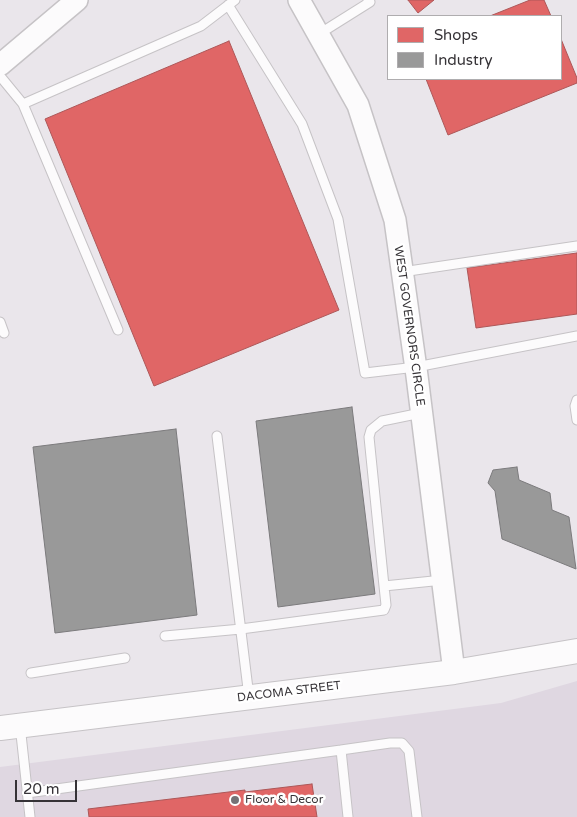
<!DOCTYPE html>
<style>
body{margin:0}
#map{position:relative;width:577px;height:817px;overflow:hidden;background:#eae6eb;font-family:"Varela Round",sans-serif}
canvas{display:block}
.legend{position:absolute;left:387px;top:15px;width:175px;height:65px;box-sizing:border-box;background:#fff;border:1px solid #afadaf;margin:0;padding:6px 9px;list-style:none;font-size:15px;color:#363337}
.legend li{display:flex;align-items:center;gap:10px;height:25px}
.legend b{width:25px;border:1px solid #afadaf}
.scale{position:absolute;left:15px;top:780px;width:62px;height:22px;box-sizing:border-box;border:2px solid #363337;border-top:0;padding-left:6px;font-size:15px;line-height:18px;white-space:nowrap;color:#363337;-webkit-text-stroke:4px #fff;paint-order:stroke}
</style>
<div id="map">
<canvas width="577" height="817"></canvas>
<ul class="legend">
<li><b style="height:14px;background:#e06666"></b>Shops</li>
<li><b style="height:14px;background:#999"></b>Industry</li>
</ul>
<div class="scale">20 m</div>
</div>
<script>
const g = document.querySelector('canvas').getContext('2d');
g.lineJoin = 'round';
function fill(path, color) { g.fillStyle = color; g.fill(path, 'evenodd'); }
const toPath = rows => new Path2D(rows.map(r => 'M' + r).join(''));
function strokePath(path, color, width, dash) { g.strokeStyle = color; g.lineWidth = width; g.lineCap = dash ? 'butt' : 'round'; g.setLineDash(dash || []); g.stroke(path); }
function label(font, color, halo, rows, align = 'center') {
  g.font = font + ' "Varela Round",sans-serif'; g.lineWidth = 5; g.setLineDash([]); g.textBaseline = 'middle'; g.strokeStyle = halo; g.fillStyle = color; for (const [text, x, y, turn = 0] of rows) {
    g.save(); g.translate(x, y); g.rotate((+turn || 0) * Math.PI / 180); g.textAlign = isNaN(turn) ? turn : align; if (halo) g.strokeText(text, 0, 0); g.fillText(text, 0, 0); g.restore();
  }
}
const built = toPath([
 [577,681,577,817,0,817,0,767,501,703]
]);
const shops = toPath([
 [408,0,434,0,418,13,408,0],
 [530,0,544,0,551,16,490,16,530,0],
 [561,39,577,78,577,83,448,135,426,79,561,79,561,39],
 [229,41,339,310,154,386,45,119,229,41],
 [577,253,577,314,476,328,467,268,577,253],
 [312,784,317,817,89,817,88,809,245,790,245,792,312,784]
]);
const industry = toPath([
 [352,407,375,594,278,607,256,421,352,407],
 [176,429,197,615,55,633,33,447,176,429],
 [517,467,519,480,550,493,552,510,569,517,576,569,502,539,495,491,488,483,493,470,517,467]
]);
const service = toPath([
 [228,5,302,124,338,219,365,373,416,367,577,336],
 [319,34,370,2,368,0],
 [0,76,23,104,118,330],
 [23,104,201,26,235,0],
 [402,272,577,246],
 [0,322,4,333],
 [577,400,575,406,577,420],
 [217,436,249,697],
 [384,586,369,437,371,430,382,421,421,413],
 [165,636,241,629,384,610,386,605,384,586,443,580],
 [31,673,125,658],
 [20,725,30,817],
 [27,793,341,750],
 [348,817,341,750,390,743,402,743,409,751,417,817]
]);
const tertiary = toPath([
 [299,0,358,105,395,220,417,376,454,672],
 [0,65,77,0]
]);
const secondary = toPath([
 [0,728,454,672,577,651]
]);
const markers = [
 [235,800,5,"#757276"]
];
const streetNames = [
 ["WEST GOVERNORS CIRCLE",409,326,82],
 ["DACOMA STREET",289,692,-7]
];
const poiNames = [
 ["Floor & Decor",245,800]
];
fill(built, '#dfd7e1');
fill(shops, '#e06666');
strokePath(shops, '#ad5758', 1);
fill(industry, '#999');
strokePath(industry, '#7b7a7c', 1);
strokePath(service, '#c6c3c6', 11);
strokePath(tertiary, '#c6c3c6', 24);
strokePath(secondary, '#c6c3c6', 26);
strokePath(service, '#fcfbfc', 9);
strokePath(tertiary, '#fcfbfc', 21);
strokePath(secondary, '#fcfbfc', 24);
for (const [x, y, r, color] of markers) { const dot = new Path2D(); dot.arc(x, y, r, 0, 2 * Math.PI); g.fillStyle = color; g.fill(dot); strokePath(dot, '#fff', 2); }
label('12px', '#363337', '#fff', streetNames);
label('12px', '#363337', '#fff', poiNames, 'left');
</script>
